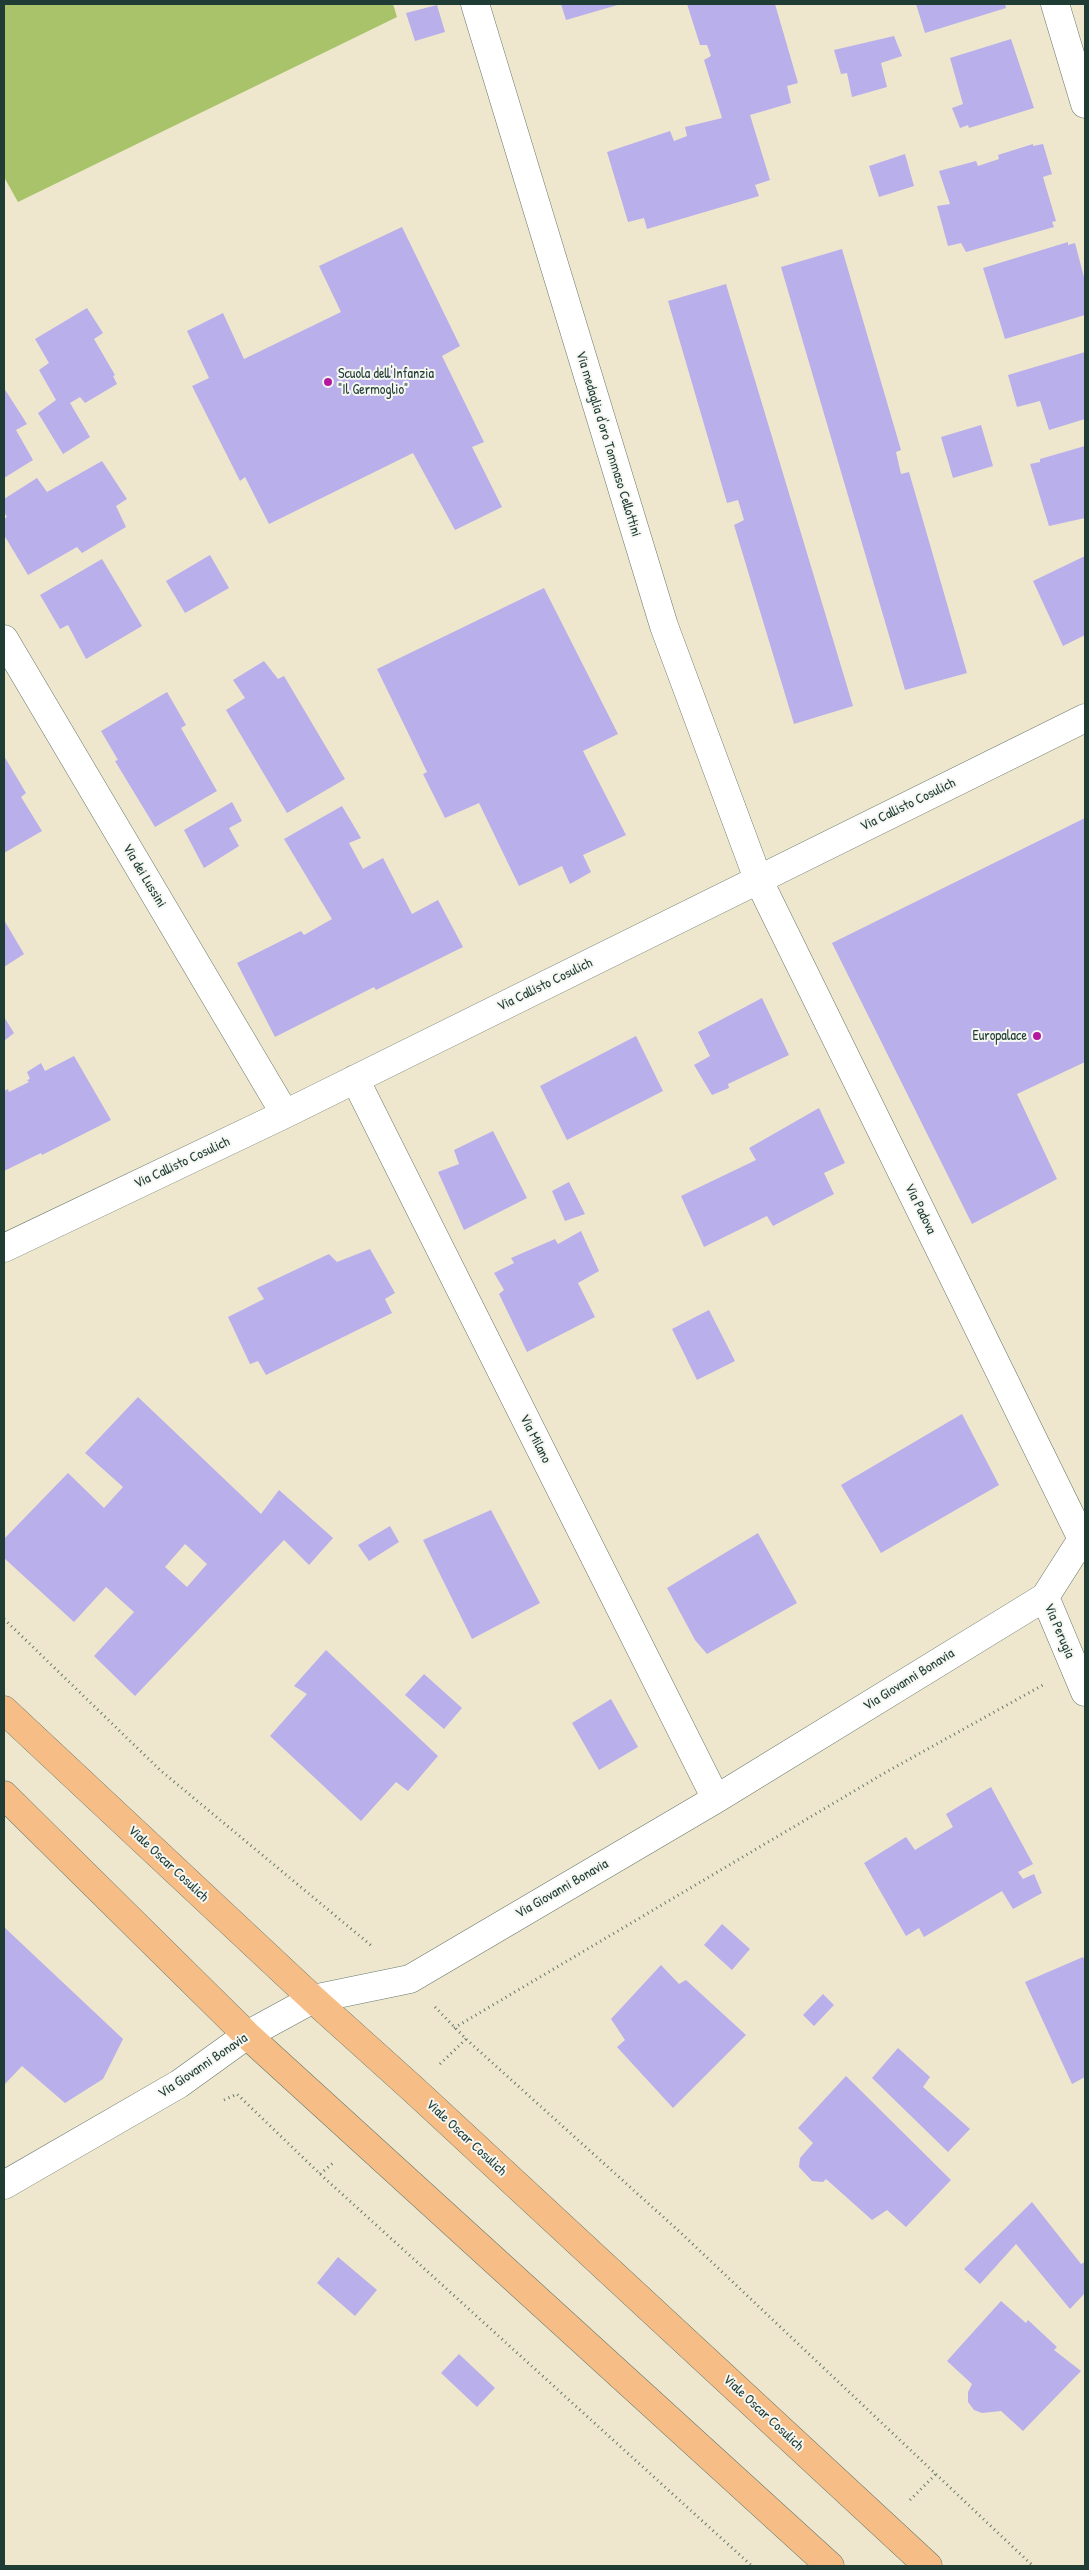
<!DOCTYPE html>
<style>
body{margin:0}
#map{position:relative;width:1089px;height:2570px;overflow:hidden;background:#eee7ce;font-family:"Patrick Hand",sans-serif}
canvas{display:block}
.frame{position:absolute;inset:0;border:5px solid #1f3d34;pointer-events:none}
</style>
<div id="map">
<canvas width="1089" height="2570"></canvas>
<div class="frame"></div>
</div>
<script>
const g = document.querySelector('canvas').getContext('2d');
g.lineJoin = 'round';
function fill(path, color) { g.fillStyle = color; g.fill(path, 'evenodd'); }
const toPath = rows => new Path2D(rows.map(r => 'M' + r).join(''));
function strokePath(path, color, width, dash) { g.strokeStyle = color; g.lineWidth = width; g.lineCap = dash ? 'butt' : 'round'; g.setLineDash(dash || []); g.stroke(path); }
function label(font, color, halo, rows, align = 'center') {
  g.font = font + ' "Patrick Hand",sans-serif'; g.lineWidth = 4; g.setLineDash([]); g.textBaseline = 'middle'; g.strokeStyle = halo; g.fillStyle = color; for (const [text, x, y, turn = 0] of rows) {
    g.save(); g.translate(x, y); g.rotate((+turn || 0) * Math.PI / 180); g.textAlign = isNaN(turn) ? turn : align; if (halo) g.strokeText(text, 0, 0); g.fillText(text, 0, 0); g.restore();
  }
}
const green = toPath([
 [4,4,393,4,397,17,18,202,4,177]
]);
const building = toPath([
 [561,4,621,4,566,20],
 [687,4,775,4,798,83,787,86,791,103,750,115,770,180,755,185,759,196,647,229,644,218,628,222,607,152,670,131,674,141,687,136,685,127,722,118,704,60,711,56,707,45,700,45],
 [916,4,1005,4,1006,8,925,33],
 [437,5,445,32,415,41,406,13],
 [894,36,902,56,881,63,887,87,852,97,847,73,841,74,834,50],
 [1011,39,1034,108,969,128,968,125,960,128,952,108,963,104,950,58],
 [1033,144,1033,146,1043,144,1052,174,1043,177,1056,221,1052,222,1054,227,966,252,961,243,948,246,937,206,950,204,939,171,976,161,978,166,999,159,998,155],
 [905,154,914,186,879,197,869,166],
 [402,227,460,346,442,356,484,442,472,447,502,507,455,530,413,453,269,524,245,477,240,481,192,386,209,378,187,331,223,313,244,359,341,312,319,266],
 [1068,242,1068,245,1075,243,1085,281,1085,315,1005,339,983,268],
 [842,249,901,450,896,452,901,474,909,472,967,673,905,690,781,267],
 [726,284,853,706,794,724,734,525,744,520,738,500,727,503,668,301],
 [87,308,103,333,94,339,115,375,113,376,117,384,85,403,80,397,70,403,90,437,63,454,38,413,56,400,39,370,49,363,35,339],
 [1085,352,1085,419,1049,430,1040,401,1017,407,1008,375],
 [4,388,27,424,16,430,33,460,4,478],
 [981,425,993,466,953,478,941,437],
 [1085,446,1085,518,1049,526,1030,464,1040,462,1040,459],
 [102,461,127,499,116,506,126,527,82,553,77,547,28,575,4,535,4,519,7,517,4,512,4,499,37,478,47,492],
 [210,555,229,588,185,613,166,581],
 [1085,556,1085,635,1063,646,1033,581],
 [102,559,142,626,86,659,68,625,60,629,40,595],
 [544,588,618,734,583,751,626,835,583,855,591,872,570,884,562,866,519,886,479,803,445,818,423,774,427,772,377,669],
 [264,661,278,679,284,676,345,779,287,813,226,710,245,698,233,680],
 [167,692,186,725,181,728,217,791,155,827,115,761,118,760,101,731],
 [4,756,26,793,21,797,42,831,4,853],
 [232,802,242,821,229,828,239,846,204,868,184,830],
 [342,806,361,838,349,843,363,869,383,858,412,914,438,900,463,947,376,990,374,987,275,1037,237,963,301,931,304,935,332,919,284,839],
 [1085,818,1085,1062,1017,1094,1057,1179,972,1224,832,943],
 [4,920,24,954,4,967],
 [762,998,789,1055,728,1084,729,1088,712,1095,694,1065,710,1056,698,1032],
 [4,1017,14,1033,4,1041],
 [636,1036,663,1091,567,1140,540,1086],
 [74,1056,111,1120,42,1155,41,1153,4,1171,4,1091,8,1089,9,1092,29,1082,27,1080,30,1079,27,1072,41,1063,45,1071],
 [819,1108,845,1163,824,1173,834,1194,773,1226,767,1216,704,1247,681,1196,756,1160,749,1148],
 [493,1131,527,1198,464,1230,438,1172,459,1164,454,1150],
 [569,1182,585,1214,565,1221,552,1191],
 [581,1231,599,1271,578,1283,595,1317,527,1352,499,1294,504,1290,494,1273,514,1263,511,1258,555,1239,558,1244],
 [370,1249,395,1293,385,1299,392,1313,266,1375,258,1361,250,1364,228,1317,264,1299,257,1288,329,1254,337,1262],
 [709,1310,735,1361,697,1380,672,1329],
 [138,1397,261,1514,279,1490,333,1538,309,1565,284,1540,135,1696,94,1656,134,1612,106,1587,74,1622,4,1558,4,1539,68,1473,104,1508,123,1487,85,1453],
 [185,1544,207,1564,187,1587,165,1567],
 [962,1414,999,1485,881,1553,841,1485],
 [491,1510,540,1603,472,1639,423,1540],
 [390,1526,399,1542,369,1561,358,1545],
 [758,1533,797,1603,707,1654,695,1640,667,1588],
 [326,1650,438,1756,408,1791,396,1782,361,1821,270,1736,307,1694,294,1686],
 [424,1674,462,1708,444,1729,405,1695],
 [611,1699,638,1747,599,1770,572,1723],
 [991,1787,1033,1864,1018,1872,1023,1879,1034,1874,1042,1893,1013,1909,1002,1891,924,1937,919,1928,906,1936,864,1863,906,1837,915,1850,953,1827,946,1814],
 [722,1924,750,1949,732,1970,704,1945],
 [4,1927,123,2039,103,2079,65,2103,22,2066,4,2085],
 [1083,1957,1085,1961,1085,2077,1072,2084,1025,1982],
 [661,1965,679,1984,686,1980,746,2035,673,2108,617,2047,625,2040,611,2019],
 [823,1994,834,2005,814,2026,803,2015],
 [898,2048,930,2077,923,2087,970,2129,948,2152,872,2078],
 [846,2076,951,2180,906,2227,887,2210,872,2220,826,2179,823,2182,812,2181,799,2167,800,2158,813,2143,798,2128],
 [1032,2202,1081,2264,1085,2262,1085,2293,1070,2309,1016,2244,980,2284,964,2269],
 [338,2257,377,2290,355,2316,317,2283],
 [1001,2301,1026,2323,1028,2320,1057,2347,1054,2350,1081,2371,1023,2431,1001,2411,982,2413,974,2410,968,2402,968,2392,972,2384,947,2361],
 [459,2354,495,2388,477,2407,441,2373]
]);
const path = toPath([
 [4,1619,160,1770,373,1947],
 [435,2007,466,2039,681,2233,1033,2566],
 [454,2028,888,1771,1043,1685],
 [440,2064,466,2039],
 [224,2100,237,2094,320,2174,752,2566],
 [320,2174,333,2163],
 [910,2500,936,2474]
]);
const minor = toPath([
 [475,4,664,626,758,879,1082,1539],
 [1055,4,1085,104],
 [4,639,285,1114],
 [355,1079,716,1799],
 [4,1248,285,1114,1085,718],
 [1045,1597,1085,1692],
 [4,2185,179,2084,247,2035,313,1999,410,1979,716,1799,1045,1597,1082,1539,1085,1537]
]);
const primary = toPath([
 [4,1710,313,1999,413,2089,928,2566],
 [4,1795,247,2035,830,2566]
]);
const markers = [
 [328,382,5,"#b5179e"],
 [1037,1036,5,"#b5179e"]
];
const poiNames = [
 ["Scuola dell'Infanzia",338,374],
 ["\"Il Germoglio\"",338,390],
 ["Europalace",1027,1036,"right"]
];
const streetNames = [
 ["Via medaglia d'oro Tommaso Cellottini",608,444,73],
 ["Via Callisto Cosulich",908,805,-26],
 ["Via dei Lussini",144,876,59],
 ["Via Callisto Cosulich",545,985,-26],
 ["Via Callisto Cosulich",182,1163,-25],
 ["Via Padova",920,1209,64],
 ["Via Milano",535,1439,63],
 ["Via Perugia",1059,1631,67],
 ["Via Giovanni Bonavia",909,1680,-32],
 ["Viale Oscar Cosulich",168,1864,43],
 ["Via Giovanni Bonavia",562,1889,-30],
 ["Via Giovanni Bonavia",203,2066,-34],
 ["Viale Oscar Cosulich",466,2138,43],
 ["Viale Oscar Cosulich",763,2413,43]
];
fill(green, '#a8c369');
fill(building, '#b9afea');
strokePath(minor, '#67786a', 29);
strokePath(primary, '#67786a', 29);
strokePath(path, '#67786a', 3, [1, 4]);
strokePath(minor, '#fff', 28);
strokePath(primary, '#f6be86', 28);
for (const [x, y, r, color] of markers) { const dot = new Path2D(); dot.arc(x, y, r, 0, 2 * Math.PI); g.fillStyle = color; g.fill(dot); strokePath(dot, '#f6f6f2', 2); }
label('14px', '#1f3d34', '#f6f6f2', poiNames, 'left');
label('14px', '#1f3d34', '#f6f6f2', streetNames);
</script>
